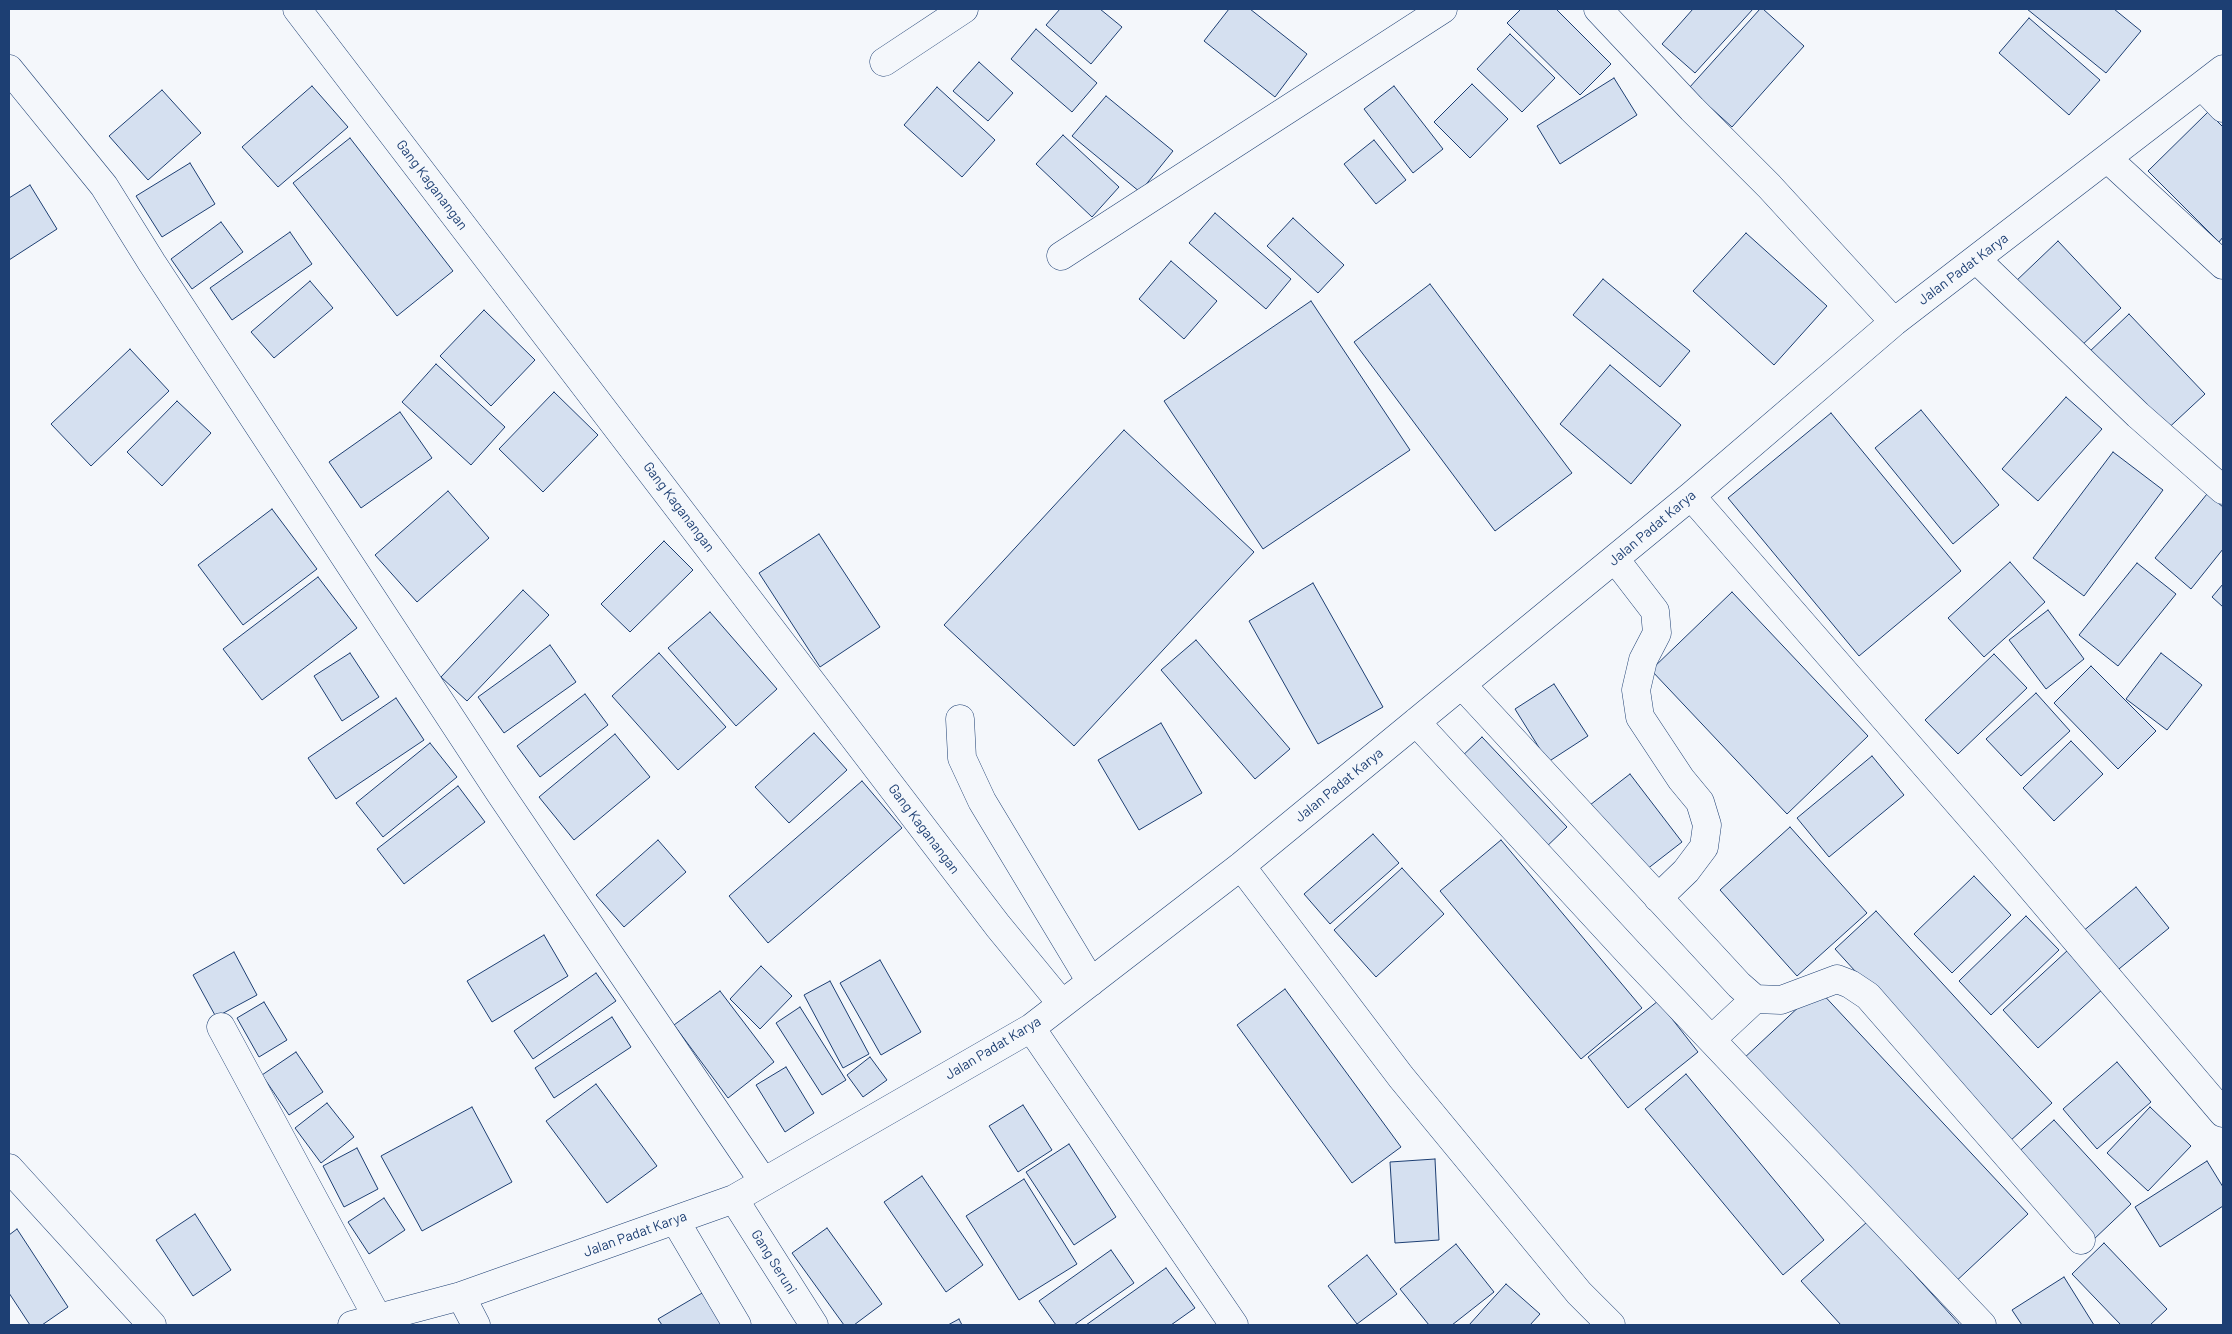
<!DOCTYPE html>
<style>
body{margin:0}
#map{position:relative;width:2232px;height:1334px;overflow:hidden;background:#f4f7fb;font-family:Barlow,sans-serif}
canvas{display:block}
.frame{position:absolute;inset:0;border:10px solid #1d3f73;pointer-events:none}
</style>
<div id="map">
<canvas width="2232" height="1334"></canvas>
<div class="frame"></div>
</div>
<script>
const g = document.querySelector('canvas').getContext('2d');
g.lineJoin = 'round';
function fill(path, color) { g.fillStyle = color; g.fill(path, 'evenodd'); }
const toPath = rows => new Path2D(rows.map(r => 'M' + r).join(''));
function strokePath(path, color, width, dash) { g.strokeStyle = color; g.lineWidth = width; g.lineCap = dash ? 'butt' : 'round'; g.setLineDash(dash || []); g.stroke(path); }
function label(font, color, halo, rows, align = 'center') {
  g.font = font + ' Barlow,sans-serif'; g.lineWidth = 4; g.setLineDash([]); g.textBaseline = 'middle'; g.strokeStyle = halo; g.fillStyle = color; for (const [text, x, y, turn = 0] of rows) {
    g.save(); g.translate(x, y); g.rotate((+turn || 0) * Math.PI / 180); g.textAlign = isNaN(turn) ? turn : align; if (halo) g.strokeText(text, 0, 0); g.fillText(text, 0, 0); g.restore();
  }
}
const building = toPath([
 [1060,9,1100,9,1122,27,1091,64,1046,25,1060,9],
 [1229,9,1250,9,1307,54,1275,97,1204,41,1229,9],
 [1521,9,1556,9,1611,64,1580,95,1507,23,1521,9],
 [1693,9,1753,9,1695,73,1662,44,1693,9],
 [1760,9,1763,9,1804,46,1732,127,1689,88,1760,9],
 [2027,9,2114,9,2141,31,2106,73,2027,9],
 [2029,18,2100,80,2069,115,1999,53,2029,18],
 [1036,29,1097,83,1072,112,1011,59,1036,29],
 [1510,34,1555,78,1522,112,1477,69,1510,34],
 [979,62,1013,93,988,121,953,91,979,62],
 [1614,78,1637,115,1560,164,1537,126,1614,78],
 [1472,84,1508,119,1470,158,1434,122,1472,84],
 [312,86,348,127,278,187,242,147,312,86],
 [1394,86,1443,149,1413,173,1364,109,1394,86],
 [937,87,995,140,962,177,904,125,937,87],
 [162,90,201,133,148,180,109,136,162,90],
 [1106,96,1173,151,1140,192,1072,136,1106,96],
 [2208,112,2223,127,2223,237,2219,242,2148,171,2208,112],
 [1063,135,1119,187,1092,217,1036,164,1063,135],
 [350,138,453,271,397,316,293,183,350,138],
 [1374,140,1406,180,1376,204,1344,164,1374,140],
 [190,163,215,204,162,237,136,196,190,163],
 [30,185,57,229,9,260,9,198,30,185],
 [1215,213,1291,279,1266,309,1189,243,1215,213],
 [1293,218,1344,265,1318,293,1267,246,1293,218],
 [221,222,243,252,192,289,171,259,221,222],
 [290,232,312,264,232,320,210,288,290,232],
 [1746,233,1827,306,1774,365,1693,291,1746,233],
 [2058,241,2121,308,2078,349,2015,282,2058,241],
 [1171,261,1217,301,1184,339,1139,299,1171,261],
 [1603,279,1690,351,1660,387,1573,315,1603,279],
 [310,281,333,308,274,358,251,332,310,281],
 [1430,284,1572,473,1495,531,1354,342,1430,284],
 [1311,301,1410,450,1263,549,1164,401,1311,301],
 [484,310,535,360,491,406,440,356,484,310],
 [2129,314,2205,394,2162,434,2087,354,2129,314],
 [130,349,169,391,91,466,51,424,130,349],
 [436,364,505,427,471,465,402,402,436,364],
 [1610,365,1681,425,1631,484,1560,424,1610,365],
 [554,392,598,435,543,492,499,449,554,392],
 [2066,397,2102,429,2038,501,2002,469,2066,397],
 [177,401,211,433,162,486,127,452,177,401],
 [1921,410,1999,505,1953,544,1875,448,1921,410],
 [400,412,432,458,361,508,329,462,400,412],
 [1831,413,1961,571,1859,656,1728,498,1831,413],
 [1124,430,1254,552,1074,746,944,625,1124,430],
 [2113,452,2163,490,2084,596,2033,558,2113,452],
 [448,491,489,538,417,602,375,555,448,491],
 [2207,494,2223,507,2223,549,2191,589,2155,558,2207,494],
 [272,509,317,569,243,625,198,565,272,509],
 [819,534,880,627,820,667,759,573,819,534],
 [664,541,693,570,630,632,601,604,664,541],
 [2010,562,2045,602,1984,657,1948,618,2010,562],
 [2137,563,2176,594,2118,666,2079,635,2137,563],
 [318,577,357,628,262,700,223,649,318,577],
 [1313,583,1383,707,1318,744,1249,621,1313,583],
 [2223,584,2223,607,2212,597,2223,584],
 [523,590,549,615,467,701,441,677,523,590],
 [1732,592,1868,736,1787,814,1651,670,1732,592],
 [2048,610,2084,659,2046,689,2009,640,2048,610],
 [710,612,777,689,736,726,668,648,710,612],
 [1196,640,1290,749,1255,779,1161,670,1196,640],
 [550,645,576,682,504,733,478,697,550,645],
 [350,653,379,697,342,721,314,676,350,653],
 [659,653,726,727,678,770,612,696,659,653],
 [2161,653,2202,685,2167,730,2126,699,2161,653],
 [1994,654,2027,688,1958,754,1925,720,1994,654],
 [2091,666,2156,731,2118,769,2054,703,2091,666],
 [1554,684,1588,736,1548,762,1515,709,1554,684],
 [2036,693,2070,731,2021,776,1986,739,2036,693],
 [585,694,608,725,540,777,517,746,585,694],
 [396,698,424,740,336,799,308,758,396,698],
 [1161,723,1202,793,1139,830,1098,760,1161,723],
 [814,733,847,770,789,823,755,787,814,733],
 [615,734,650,777,574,840,539,797,615,734],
 [1482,737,1567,827,1542,851,1456,762,1482,737],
 [2071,741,2103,774,2054,821,2023,788,2071,741],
 [430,743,457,777,383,837,356,803,430,743],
 [1872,756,1904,795,1829,857,1797,818,1872,756],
 [1630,774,1682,842,1642,873,1590,805,1630,774],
 [862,781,902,828,768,943,729,896,862,781],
 [458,786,485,822,404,884,377,849,458,786],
 [1790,827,1867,913,1797,976,1720,890,1790,827],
 [1373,834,1399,863,1330,924,1304,894,1373,834],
 [658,840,686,872,624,927,596,895,658,840],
 [1501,840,1642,1008,1581,1059,1440,891,1501,840],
 [1402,868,1444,914,1376,977,1334,930,1402,868],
 [1974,876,2011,915,1952,973,1914,934,1974,876],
 [2136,887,2169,928,2114,973,2082,932,2136,887],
 [1876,911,2052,1103,2010,1141,1835,949,1876,911],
 [2026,916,2059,950,1991,1015,1959,981,2026,916],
 [544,935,568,976,492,1022,467,981,544,935],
 [2068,950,2104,988,2038,1048,2003,1010,2068,950],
 [234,952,257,995,216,1017,193,975,234,952],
 [880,960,921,1032,881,1055,840,983,880,960],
 [761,966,792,996,760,1029,730,999,761,966],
 [596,973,616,1001,533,1059,514,1031,596,973],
 [830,981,869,1054,843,1068,804,995,830,981],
 [1285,989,1401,1147,1352,1183,1237,1025,1285,989],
 [1818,989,2028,1214,1952,1285,1742,1060,1818,989],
 [720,991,774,1062,728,1098,674,1025,720,991],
 [1658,1001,1698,1052,1628,1108,1588,1057,1658,1001],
 [264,1002,287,1040,259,1057,237,1018,264,1002],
 [800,1007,846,1080,822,1095,776,1023,800,1007],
 [612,1017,631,1047,554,1098,535,1068,612,1017],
 [296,1052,323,1092,289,1115,262,1075,296,1052],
 [870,1057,887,1080,863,1097,847,1075,870,1057],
 [2117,1062,2151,1102,2097,1149,2063,1109,2117,1062],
 [786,1067,814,1113,785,1132,756,1085,786,1067],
 [1686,1074,1824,1240,1783,1275,1645,1109,1686,1074],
 [596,1084,657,1166,607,1203,546,1121,596,1084],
 [327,1103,354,1137,321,1163,295,1128,327,1103],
 [1023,1105,1052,1150,1018,1172,989,1126,1023,1105],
 [472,1107,512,1182,422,1231,381,1156,472,1107],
 [2150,1107,2191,1146,2148,1191,2107,1153,2150,1107],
 [2054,1120,2131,1204,2092,1241,2014,1156,2054,1120],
 [1069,1144,1116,1217,1074,1245,1026,1172,1069,1144],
 [357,1148,378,1189,344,1207,323,1166,357,1148],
 [1435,1159,1439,1240,1395,1243,1390,1162,1435,1159],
 [2207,1161,2223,1187,2223,1206,2160,1247,2135,1207,2207,1161],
 [922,1176,983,1265,946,1292,884,1202,922,1176],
 [1024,1179,1077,1264,1019,1300,966,1216,1024,1179],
 [384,1198,405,1230,369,1254,348,1222,384,1198],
 [195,1214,231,1270,193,1296,156,1240,195,1214],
 [1867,1222,1960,1325,1841,1325,1801,1281,1867,1222],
 [827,1228,882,1304,854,1325,844,1325,792,1253,827,1228],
 [17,1229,68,1307,42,1325,30,1325,9,1293,9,1235,17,1229],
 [2104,1243,2167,1309,2150,1325,2121,1325,2072,1274,2104,1243],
 [1456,1244,1494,1292,1452,1325,1429,1325,1400,1289,1456,1244],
 [1111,1250,1134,1283,1074,1325,1056,1325,1039,1301,1111,1250],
 [1367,1255,1397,1294,1357,1324,1328,1286,1367,1255],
 [1166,1268,1195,1308,1171,1325,1086,1325,1166,1268],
 [2064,1277,2094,1325,2022,1325,2012,1310,2064,1277],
 [1506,1284,1540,1314,1530,1325,1469,1325,1506,1284],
 [709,1289,730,1325,662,1325,658,1319,709,1289],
 [959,1319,962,1325,948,1325,959,1319]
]);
const minor = toPath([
 [297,9,998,926,1062,1004],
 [1598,9,1692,109,1769,186,1894,322],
 [884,62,964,9],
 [9,69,104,186,152,263,500,793,763,1181],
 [2202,86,2223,108],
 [2108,159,2223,265],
 [1061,256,1443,9],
 [1976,259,2138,415,2223,490],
 [1691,496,2002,853,2223,1113],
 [1615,559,1655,611,1657,633,1643,660,1636,690,1640,717,1681,779,1700,802,1707,825,1704,847,1686,871,1658,898],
 [1462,685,1739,985,1755,999,1781,1000,1837,979,1850,984,1868,996,2081,1240],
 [960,719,962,758,982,801,1091,982],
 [1416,722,1629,953,1982,1325],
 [1241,866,1401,1077,1579,1293,1611,1325],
 [221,1027,377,1317],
 [1031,1028,1234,1325],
 [1712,1039,1755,999],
 [9,1168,152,1325],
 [734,1199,814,1325],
 [675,1220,737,1325],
 [461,1296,476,1325],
 [352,1325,461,1296,734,1199,1031,1028,1241,866,1691,496,1894,322,2223,69]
]);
const streetNames = [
 ["Gang Kaganangan",432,185,53],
 ["Jalan Padat Karya",1963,269,-37],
 ["Gang Kaganangan",679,507,53],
 ["Jalan Padat Karya",1652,528,-40],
 ["Jalan Padat Karya",1339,785,-39],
 ["Gang Kaganangan",924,829,53],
 ["Jalan Padat Karya",993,1048,-31],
 ["Jalan Padat Karya",635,1234,-20],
 ["Gang Seruni",774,1262,58]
];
fill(building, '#d5e0f0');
strokePath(building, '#1d3f73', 1);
strokePath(minor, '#1d3f73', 29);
strokePath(minor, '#f4f7fb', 28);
label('14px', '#1d3f73', '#f4f7fb', streetNames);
</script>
